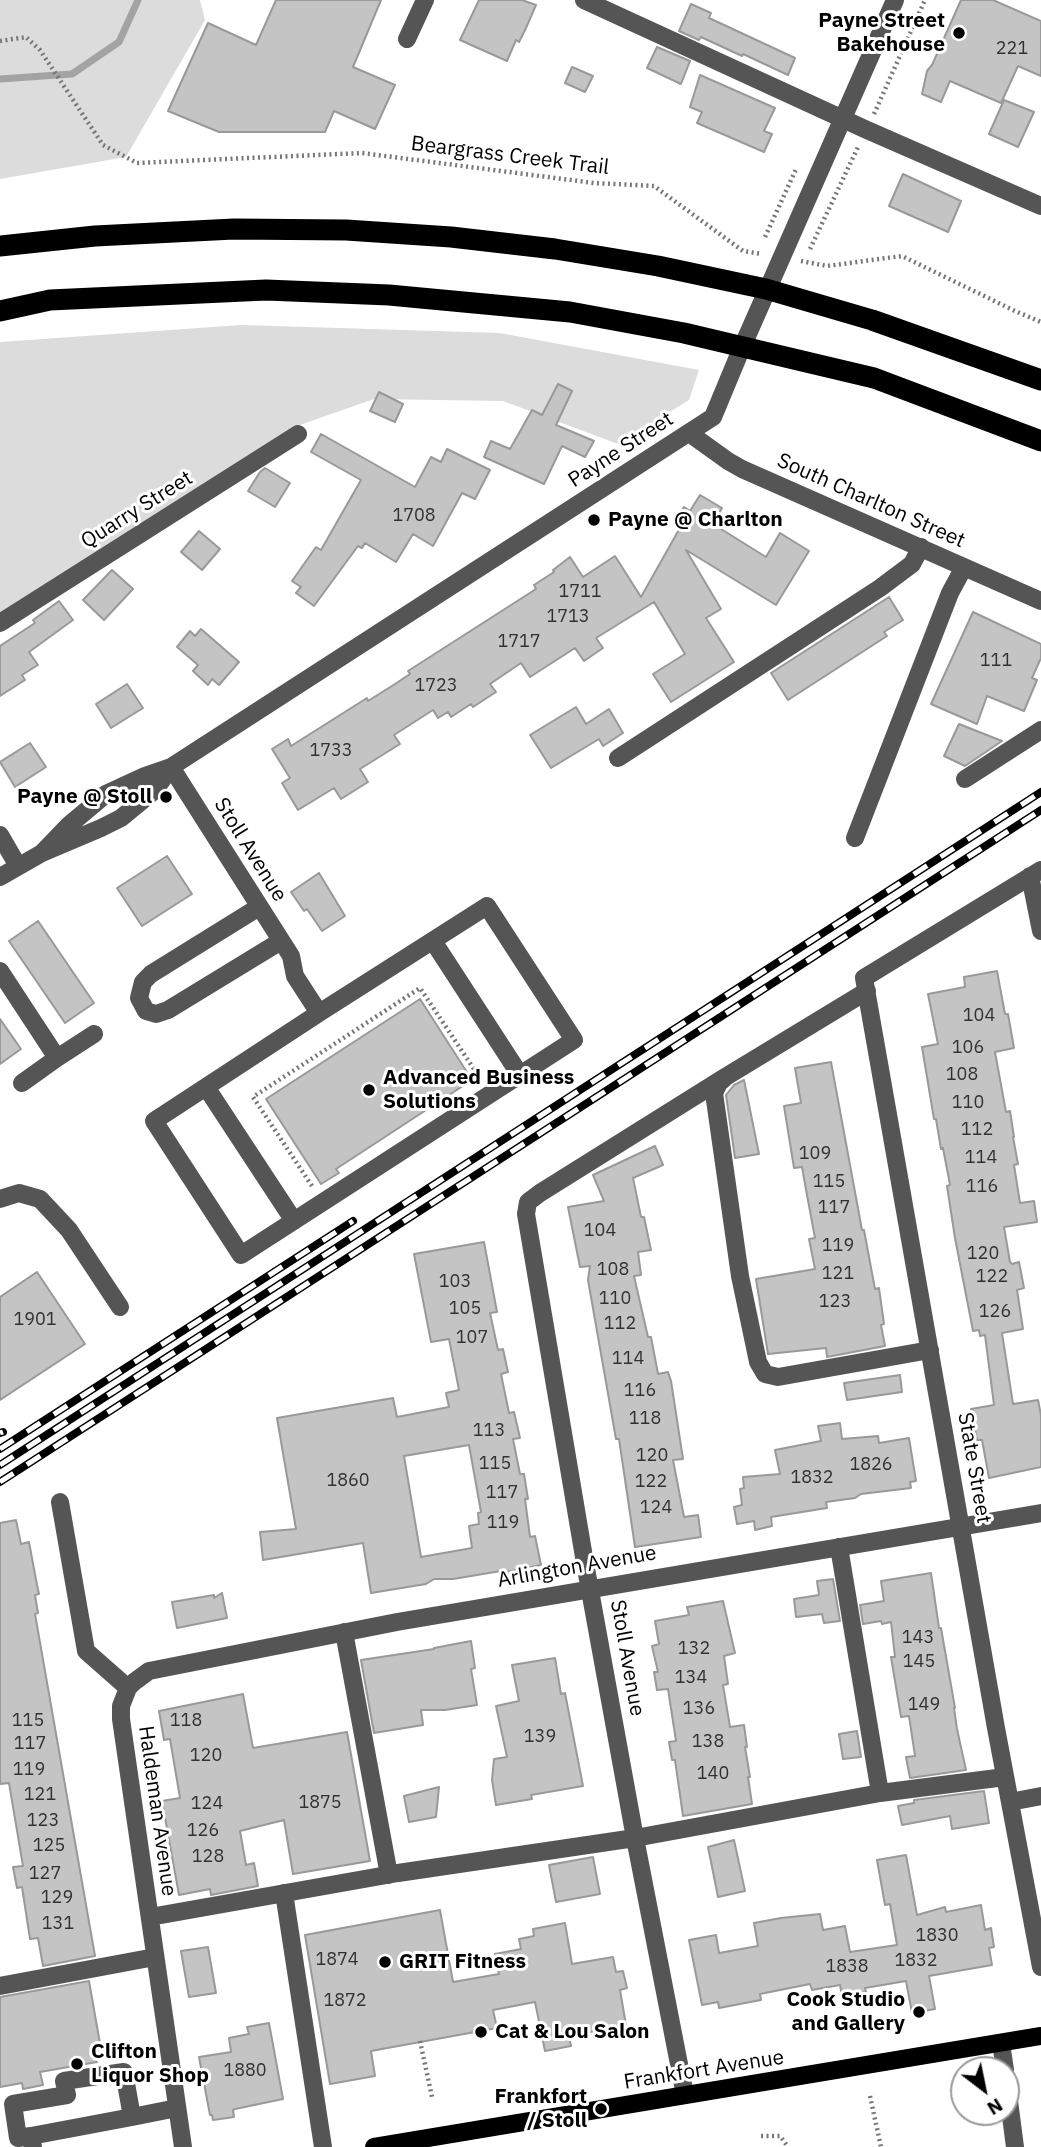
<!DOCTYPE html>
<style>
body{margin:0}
#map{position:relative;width:1041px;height:2147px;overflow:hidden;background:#fff;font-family:"IBM Plex Sans",sans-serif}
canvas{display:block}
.north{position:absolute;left:950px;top:2056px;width:70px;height:70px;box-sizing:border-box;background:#fff;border:2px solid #999;border-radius:50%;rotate:148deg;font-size:19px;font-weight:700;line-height:28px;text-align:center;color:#000}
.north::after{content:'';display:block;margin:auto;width:24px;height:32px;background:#000;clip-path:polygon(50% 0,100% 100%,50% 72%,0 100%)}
</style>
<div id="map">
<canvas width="1041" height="2147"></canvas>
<div class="north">N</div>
</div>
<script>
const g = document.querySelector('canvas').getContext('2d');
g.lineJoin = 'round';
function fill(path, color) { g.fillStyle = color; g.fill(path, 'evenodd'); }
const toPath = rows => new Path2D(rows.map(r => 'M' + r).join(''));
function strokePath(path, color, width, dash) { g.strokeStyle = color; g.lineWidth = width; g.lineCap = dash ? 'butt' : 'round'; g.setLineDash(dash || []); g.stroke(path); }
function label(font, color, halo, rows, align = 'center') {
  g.font = font + ' "IBM Plex Sans",sans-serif'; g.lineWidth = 6; g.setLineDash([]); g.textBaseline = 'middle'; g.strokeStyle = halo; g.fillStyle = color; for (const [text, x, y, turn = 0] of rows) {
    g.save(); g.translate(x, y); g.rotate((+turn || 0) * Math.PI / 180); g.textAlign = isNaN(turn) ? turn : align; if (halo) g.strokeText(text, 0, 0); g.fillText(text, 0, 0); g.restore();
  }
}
const green = toPath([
 [0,0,200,0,205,20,126,157,0,179],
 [241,325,500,333,699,370,689,400,618,444,503,401,374,399,294,427,0,616,0,342]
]);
const stream = toPath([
 [0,79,72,74,119,42,138,0]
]);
const building = toPath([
 [276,0,381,0,353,67,395,85,375,129,334,111,325,132,219,132,168,111,208,23,256,45,276,0],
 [479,0,522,0,536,5,526,28,519,42,516,40,507,61,460,40,479,0],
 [961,0,993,0,1041,21,1041,76,1018,66,1001,103,950,81,941,102,922,94,927,71,932,65,961,0],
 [691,4,711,13,709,18,795,58,788,75,743,54,742,56,701,37,699,40,679,31,691,4],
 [657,47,690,61,681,84,647,68,657,47],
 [572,67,593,76,585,92,565,83,572,67],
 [700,75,775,108,764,131,772,134,764,152,697,123,702,112,690,107,700,75],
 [1004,100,1034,112,1018,147,989,134,1004,100],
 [903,174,961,201,948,232,889,206,903,174],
 [558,384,572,391,556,425,594,441,585,457,562,446,544,484,484,457,491,441,510,449,532,410,542,415,558,384],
 [379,392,403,404,395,422,370,411,379,392],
 [321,434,415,487,431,457,441,462,447,449,490,470,475,499,462,493,433,546,413,534,396,562,365,543,362,548,358,546,314,606,296,593,301,587,292,581,316,547,321,550,361,480,311,452,321,434],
 [265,468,290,483,275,507,248,491,260,472,265,468],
 [700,495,722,508,713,524,766,557,780,533,809,551,776,605,686,550,721,609,706,618,734,662,671,702,653,674,685,654,654,602,596,638,603,648,584,661,575,648,530,677,521,663,490,684,496,692,473,707,471,704,451,717,448,712,438,718,433,710,394,735,400,744,360,769,368,782,341,799,334,788,298,810,282,783,290,778,272,749,288,739,291,746,367,698,368,701,395,684,410,674,408,671,536,589,534,585,554,572,553,570,570,557,583,577,615,556,641,597,681,526,675,522,684,507,690,511,700,495],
 [199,531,220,549,202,570,181,552,199,531],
 [112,570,133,589,104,620,83,600,112,570],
 [889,597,903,620,884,632,887,636,788,700,771,673,889,597],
 [59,601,73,620,29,652,38,665,22,675,25,680,0,696,0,646,35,623,33,620,59,601],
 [973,612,1041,644,1041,658,1032,678,1037,680,1024,711,987,696,977,724,931,704,973,612],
 [201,629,239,662,219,685,212,679,208,685,193,671,198,665,177,647,190,631,195,636,201,629],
 [127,684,143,708,111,728,96,704,127,684],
 [576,707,586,724,609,709,623,733,603,746,599,739,551,768,530,735,576,707],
 [959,724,1002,741,965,766,944,756,959,724],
 [30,743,46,767,15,787,0,762,30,743],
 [167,856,192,894,142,926,117,888,167,856],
 [319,873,345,916,322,931,307,909,304,911,291,892,319,873],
 [38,921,94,1003,65,1023,9,941,38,921],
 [997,971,1005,1014,1008,1014,1014,1048,995,1052,1006,1112,1010,1111,1014,1137,1013,1137,1018,1164,1014,1165,1020,1203,1034,1201,1037,1222,1004,1227,1010,1262,1012,1264,1019,1262,1024,1288,1017,1290,1023,1329,1002,1333,1013,1404,1038,1400,1041,1415,1041,1467,989,1478,982,1440,977,1440,971,1409,994,1405,985,1335,980,1336,979,1330,973,1331,955,1238,947,1186,950,1185,943,1148,941,1149,936,1119,934,1119,922,1047,938,1044,928,994,965,987,964,977,997,971],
 [420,999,472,1080,336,1169,339,1173,321,1184,266,1099,420,999],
 [0,1019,21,1049,0,1064,0,1019],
 [831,1062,862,1230,864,1230,875,1289,879,1288,884,1324,881,1325,885,1346,827,1357,826,1348,768,1354,756,1279,815,1269,809,1239,815,1238,807,1195,802,1167,794,1168,784,1106,801,1103,795,1068,831,1062],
 [744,1080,759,1154,735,1158,726,1095,734,1085,744,1080],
 [655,1146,663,1165,633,1178,641,1217,644,1217,651,1250,638,1252,641,1275,634,1276,648,1337,651,1337,658,1374,668,1372,671,1381,683,1459,673,1460,684,1517,698,1515,701,1537,635,1547,619,1439,616,1439,588,1280,590,1266,580,1267,568,1207,604,1201,593,1175,655,1146],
 [484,1242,497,1312,490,1313,498,1350,503,1349,508,1372,501,1374,509,1413,514,1412,520,1438,513,1439,520,1474,524,1474,528,1499,525,1499,530,1537,535,1536,541,1565,501,1573,501,1571,453,1579,434,1579,426,1584,371,1593,363,1543,263,1560,260,1532,296,1529,277,1418,393,1398,397,1417,449,1407,446,1393,459,1390,449,1339,431,1342,414,1254,484,1242],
 [469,1445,481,1512,478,1513,479,1524,469,1526,472,1548,421,1557,404,1456,469,1445],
 [37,1272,85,1344,0,1400,0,1297,37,1272],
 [900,1375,902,1392,847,1400,844,1383,900,1375],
 [840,1423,842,1439,878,1436,879,1443,909,1438,916,1481,910,1482,911,1488,861,1494,855,1498,826,1502,827,1508,771,1517,772,1526,755,1530,754,1521,737,1524,734,1507,742,1505,740,1489,744,1488,743,1477,780,1474,775,1450,821,1441,818,1426,840,1423],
 [16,1520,21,1544,29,1542,37,1585,39,1594,35,1595,38,1613,35,1614,95,1956,43,1966,38,1938,30,1939,22,1887,17,1888,13,1867,23,1866,9,1783,0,1784,0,1523,16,1520],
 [931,1573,939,1628,941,1628,955,1708,954,1708,957,1729,966,1770,910,1778,906,1757,915,1756,909,1716,901,1717,891,1657,895,1657,891,1622,882,1624,881,1621,863,1624,860,1605,884,1601,881,1581,931,1573],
 [833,1579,840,1621,824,1623,822,1614,796,1617,794,1599,819,1595,817,1581,833,1579],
 [222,1593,227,1618,177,1628,172,1602,214,1595,214,1598,222,1593],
 [723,1601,735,1653,724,1656,728,1684,723,1685,730,1727,744,1725,747,1747,745,1747,750,1777,748,1777,752,1804,683,1816,675,1760,672,1760,669,1742,676,1741,668,1689,657,1690,654,1672,658,1672,652,1646,659,1644,655,1621,689,1615,687,1607,723,1601],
 [471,1641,475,1668,471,1669,477,1705,445,1710,421,1710,423,1725,374,1733,361,1660,434,1649,434,1648,471,1641],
 [555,1658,561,1694,565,1693,583,1786,531,1795,532,1799,496,1805,492,1780,494,1759,507,1757,496,1706,519,1701,512,1665,555,1658],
 [243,1694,253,1748,347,1732,370,1861,293,1874,284,1820,240,1831,246,1865,254,1863,258,1886,211,1895,210,1889,179,1895,162,1801,180,1798,170,1739,164,1740,159,1711,243,1694],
 [857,1731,861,1757,843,1759,839,1734,857,1731],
 [439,1787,436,1817,409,1822,404,1796,439,1787],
 [984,1791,989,1823,952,1829,950,1816,902,1825,898,1806,914,1803,914,1800,984,1791],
 [734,1840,745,1891,718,1897,708,1847,734,1840],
 [906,1855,917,1915,945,1907,946,1912,981,1905,985,1930,991,1928,994,1947,989,1948,992,1965,929,1976,935,2009,912,2013,906,1981,865,1988,866,1992,842,1996,840,1985,812,1990,810,1984,760,1994,761,2000,719,2008,718,2002,702,2005,689,1940,716,1935,719,1953,758,1946,754,1923,781,1918,820,1914,823,1930,845,1926,850,1952,897,1945,890,1904,885,1905,877,1860,906,1855],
 [593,1857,600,1894,556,1902,549,1865,593,1857],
 [440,1910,453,1982,499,1974,495,1954,521,1949,519,1939,534,1936,533,1929,565,1923,572,1964,613,1957,616,1972,623,1971,627,1988,620,1990,626,2025,569,2036,571,2046,545,2051,535,2002,493,2010,497,2028,371,2051,375,2076,330,2084,305,1935,440,1910],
 [208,1947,216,1993,189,1997,181,1951,208,1947],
 [89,1981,102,2055,95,2056,97,2062,40,2072,43,2085,23,2089,22,2083,0,2087,0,1997,89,1981],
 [269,2023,283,2099,235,2109,233,2110,234,2117,213,2120,212,2115,210,2115,199,2057,231,2052,229,2038,249,2034,247,2027,269,2023]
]);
const path = toPath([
 [0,41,26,37,40,50,103,145,137,163,362,153,594,183,654,186,743,251,762,254],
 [874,114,925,0],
 [765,237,797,167],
 [810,249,858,147],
 [801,261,827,266,902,256,1015,311,1041,322],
 [312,1186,253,1097,420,988,480,1078,478,1079],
 [919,2012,919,2014],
 [420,2041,432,2097],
 [870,2096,881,2147],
 [761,2136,780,2136,788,2147]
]);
const minor = toPath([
 [584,0,867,130,1041,206],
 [407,39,425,0],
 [689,433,728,461,742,469,1041,601],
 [0,623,298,434],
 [618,758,880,588,912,564,921,547],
 [171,767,291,956,295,976,319,1013,154,1121,241,1255,574,1040,487,906,319,1013],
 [965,779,1041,730],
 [0,835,18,866],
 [855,838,950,593,964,567],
 [42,853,68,826,106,794,145,776,171,767,713,417,740,352,895,0],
 [1041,870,864,978,996,1728,1041,1967],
 [1030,876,1041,931],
 [0,877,42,853,101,828,121,818,155,790,171,767],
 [259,907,151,974,143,982,139,998,146,1011,156,1014,168,1010,281,941],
 [433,941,520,1075],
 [0,971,57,1058,22,1083],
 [867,991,727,1076,719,1083,714,1093,740,1276,758,1362,765,1374,778,1377,930,1350],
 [57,1058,94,1034],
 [206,1087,294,1221],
 [0,1199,19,1193,40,1199,69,1230,120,1307],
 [60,1502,86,1651,128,1688],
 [839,1547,880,1793],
 [344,1632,389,1875],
 [1010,1802,1041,1796],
 [284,1893,323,2147],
 [150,1917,398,1873,635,1838,880,1793,1005,1777],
 [0,1986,155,1957],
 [1001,2043,1005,2070],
 [1006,2078,1015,2147],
 [685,2095,635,1838,585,1563,526,1214,528,1202,540,1193,727,1076],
 [31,2136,132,2117],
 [33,2147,31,2136,18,2138,13,2104,67,2095,64,2081,124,2072,132,2117,177,2108],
 [183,2147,121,1719,121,1706,128,1688,134,1682,149,1671,397,1622,1041,1513]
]);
const major = toPath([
 [374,2147,1041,2036]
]);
const highway = toPath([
 [0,246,95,236,234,229,346,230,451,237,555,249,658,266,766,289,872,320,1041,380],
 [0,311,50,300,266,290,389,295,570,312,684,333,874,378,1041,441]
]);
const rail = toPath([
 [0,1433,3,1432],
 [0,1449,353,1221],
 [0,1465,1041,792],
 [0,1482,1041,810]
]);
const markers = [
 [959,33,7,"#000"],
 [594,520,7,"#000"],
 [166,797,7,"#000"],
 [369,1090,7,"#000"],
 [385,1962,7,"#000"],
 [919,2012,7,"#000"],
 [481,2032,7,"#000"],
 [77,2064,7,"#000"],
 [601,2109,7,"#000"]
];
const numberNames = [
 ["221",1012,49],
 ["1708",414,516],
 ["1711",580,592],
 ["1713",568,617],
 ["1717",519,642],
 ["111",996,661],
 ["1723",436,686],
 ["1733",331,751],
 ["104",979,1016],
 ["106",968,1048],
 ["108",962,1075],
 ["110",968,1103],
 ["112",977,1130],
 ["109",815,1154],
 ["114",981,1158],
 ["115",829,1182],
 ["116",982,1187],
 ["117",834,1208],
 ["104",600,1231],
 ["119",838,1246],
 ["120",983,1254],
 ["108",613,1270],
 ["121",838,1274],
 ["122",992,1277],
 ["103",455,1282],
 ["110",615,1299],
 ["123",835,1302],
 ["105",465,1309],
 ["126",995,1312],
 ["1901",35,1320],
 ["112",620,1324],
 ["107",472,1338],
 ["114",628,1359],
 ["116",640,1391],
 ["118",645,1419],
 ["113",489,1431],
 ["120",652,1456],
 ["115",495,1464],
 ["1826",871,1465],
 ["1832",812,1478],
 ["1860",348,1481],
 ["122",651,1482],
 ["117",502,1493],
 ["124",656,1508],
 ["119",503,1523],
 ["143",918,1638],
 ["132",694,1649],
 ["145",919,1662],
 ["134",691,1678],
 ["149",924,1705],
 ["136",699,1709],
 ["115",28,1721],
 ["118",186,1721],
 ["139",540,1737],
 ["138",708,1742],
 ["117",30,1744],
 ["120",206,1756],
 ["119",29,1770],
 ["140",713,1774],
 ["121",40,1795],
 ["1875",320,1803],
 ["124",207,1804],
 ["123",43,1821],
 ["126",203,1831],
 ["125",49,1846],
 ["128",208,1857],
 ["127",45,1874],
 ["129",57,1898],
 ["131",58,1924],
 ["1830",937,1936],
 ["1874",337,1960],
 ["1832",916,1961],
 ["1838",847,1967],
 ["1872",345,2001],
 ["1880",245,2071]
];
const poiNames = [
 ["Payne Street",945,21,"right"],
 ["Bakehouse",945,45,"right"],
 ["Payne @ Charlton",608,520],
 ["Payne @ Stoll",152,797,"right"],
 ["Advanced Business",383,1078],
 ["Solutions",383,1102],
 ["GRIT Fitness",399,1962],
 ["Cook Studio",905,2000,"right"],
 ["and Gallery",905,2024,"right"],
 ["Cat & Lou Salon",495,2032],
 ["Clifton",91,2052],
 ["Liquor Shop",91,2076],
 ["Frankfort",587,2097,"right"],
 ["/ Stoll",587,2121,"right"]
];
const streetNames = [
 ["Beargrass Creek Trail",510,156,7],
 ["Payne Street",621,450,-33],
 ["South Charlton Street",871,501,24],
 ["Quarry Street",137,510,-32],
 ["Stoll Avenue",250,850,58],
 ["State Street",974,1468,80],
 ["Arlington Avenue",577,1567,-10],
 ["Stoll Avenue",627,1658,80],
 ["Haldeman Avenue",157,1811,82],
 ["Frankfort Avenue",704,2070,-9]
];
fill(green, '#dcdcdc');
strokePath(stream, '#a3a3a3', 7);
fill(building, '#c4c4c4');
strokePath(building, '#999', 2);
strokePath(path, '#777', 4.5, [2, 3.5]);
strokePath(minor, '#555', 18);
strokePath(major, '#000', 18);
strokePath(highway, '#000', 21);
strokePath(rail, '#000', 8);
strokePath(rail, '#fff', 5, [16]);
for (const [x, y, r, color] of markers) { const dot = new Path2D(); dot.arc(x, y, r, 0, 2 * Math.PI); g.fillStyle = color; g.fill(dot); strokePath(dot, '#fff', 2.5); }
label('18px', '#313131', null, numberNames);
label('bold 21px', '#000', '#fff', poiNames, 'left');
label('21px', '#000', '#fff', streetNames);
</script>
